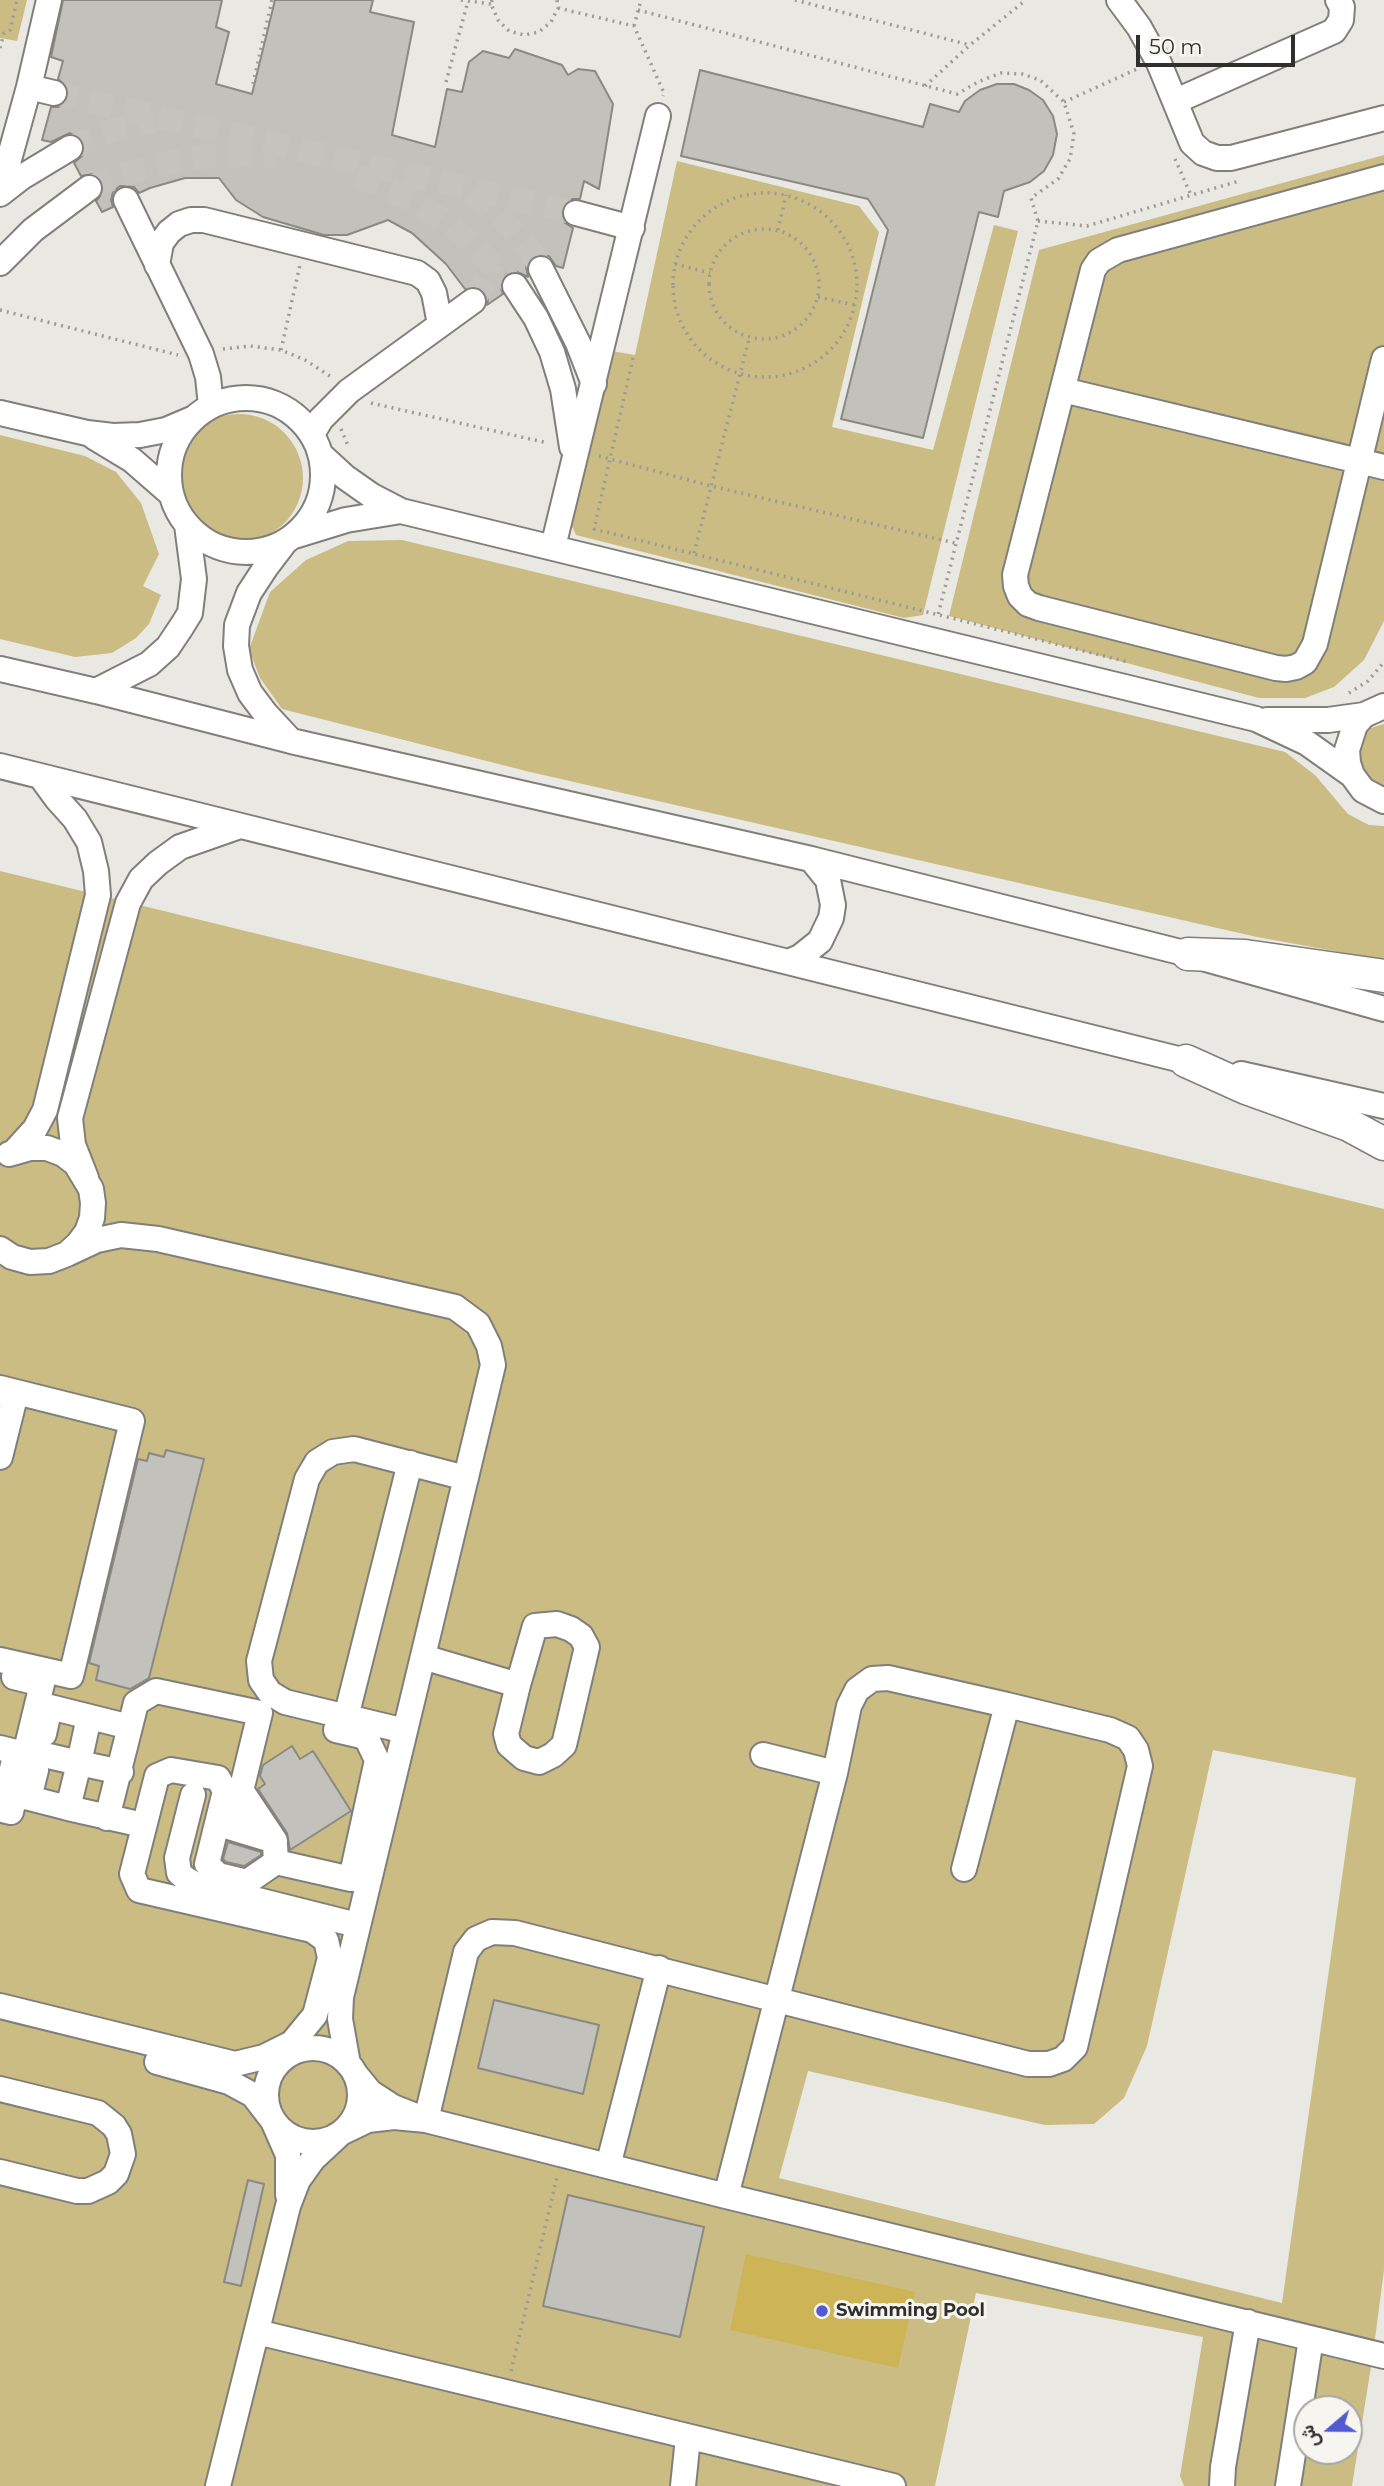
<!DOCTYPE html>
<meta charset="utf-8">
<style>
body{margin:0}
#map{position:relative;width:1384px;height:2486px;overflow:hidden;background:#eae8e2;font-family:Montserrat,Vazirmatn,sans-serif}
canvas{display:block}
.north{position:absolute;left:1293px;top:2395px;width:70px;height:70px;box-sizing:border-box;background:#f7f5ef;border:2px solid #a7a6a1;border-radius:50%;rotate:250deg;font-size:19px;font-weight:700;line-height:28px;text-align:center;color:#2f2f2c}
.north::after{content:'';display:block;margin:auto;width:24px;height:32px;background:#525ad1;clip-path:polygon(50% 0,100% 100%,50% 72%,0 100%)}
.scale{position:absolute;left:1136px;top:35px;width:159px;height:32px;box-sizing:border-box;border:4px solid #2f2f2c;border-top:0;padding-left:9px;font-size:21px;line-height:24px;white-space:nowrap;color:#2f2f2c;-webkit-text-stroke:5px #f7f5ef;paint-order:stroke}
</style>
<div id="map">
<canvas width="1384" height="2486"></canvas>
<div class="north">ش</div>
<div class="scale">50 m</div>
</div>
<script>
const g = document.querySelector('canvas').getContext('2d');
g.lineJoin = 'round';
function fill(path, color) { g.fillStyle = color; g.fill(path, 'evenodd'); }
const toPath = rows => new Path2D(rows.map(r => 'M' + r).join(''));
function strokePath(path, color, width, dash) { g.strokeStyle = color; g.lineWidth = width; g.lineCap = dash ? 'butt' : 'round'; g.setLineDash(dash || []); g.stroke(path); }
function label(font, color, halo, rows, align = 'center') {
  g.font = font + ' Montserrat,sans-serif'; g.lineWidth = 6; g.setLineDash([]); g.textBaseline = 'middle'; g.strokeStyle = halo; g.fillStyle = color; for (const [text, x, y, turn = 0] of rows) {
    g.save(); g.translate(x, y); g.rotate((+turn || 0) * Math.PI / 180); g.textAlign = isNaN(turn) ? turn : align; if (halo) g.strokeText(text, 0, 0); g.fillText(text, 0, 0); g.restore();
  }
}
const green = toPath([
 [0,0,27,0,17,41,0,38],
 [1384,155,1384,621,1364,660,1334,687,1305,698,1259,698,949,616,1039,250],
 [677,161,859,206,879,232,832,427,933,450,994,225,1018,231,923,615,904,618,576,535,569,519,606,350,635,355],
 '175 478a64 64 0 1 1 128 0a64 64 0 1 1-128 0Z',
 [0,435,85,456,116,472,141,503,159,554,143,586,161,595,149,624,136,638,112,653,75,657,0,639],
 [402,540,1285,752,1315,775,1348,814,1369,825,1384,826,1384,960,1257,937,530,772,282,709,260,678,249,649,270,592,306,560,348,541],
 [1384,724,1384,796,1366,789,1354,747,1361,736,1371,728],
 [0,871,1384,1209,1384,2270,1373,2354,1352,2486,1184,2486,1180,2476,1203,2337,976,2293,935,2486,0,2486],
 [1213,1750,1356,1778,1282,2303,779,2178,808,2071,1045,2125,1094,2124,1124,2098,1147,2046],
 [1307,2409,1349,2409,1349,2451,1307,2451]
]);
const water = toPath([
 [746,2254,915,2292,898,2368,730,2330]
]);
const building = toPath([
 [63,0,222,0,216,27,229,32,216,84,252,94,275,0,373,0,370,12,414,22,392,135,435,147,447,89,462,92,469,62,483,51,509,58,515,49,562,65,568,75,578,69,595,71,613,104,599,189,584,181,580,199,572,199,562,209,562,216,565,223,573,228,563,268,556,266,549,256,535,255,529,260,526,267,528,277,515,271,506,274,500,286,503,294,487,305,488,299,485,292,478,287,465,289,446,264,412,233,388,220,347,235,324,235,263,217,236,200,219,178,185,178,150,188,139,193,134,187,120,186,113,192,111,200,113,207,102,212,96,201,103,193,101,180,94,174,81,176,74,163,83,155,85,147,82,140,70,133,51,142,42,140,51,107,58,107,64,104,69,96,68,88,58,79,63,61,51,57,63,0],
 [700,70,923,127,930,104,959,112,965,101,980,90,997,84,1014,84,1029,90,1043,100,1053,116,1057,134,1053,155,1044,171,1030,182,1004,191,998,217,979,212,923,438,841,419,888,230,868,199,681,156,700,70],
 [166,1450,204,1459,149,1678,130,1689,96,1680,99,1666,89,1663,138,1459,147,1461,149,1453,164,1457,166,1450],
 [292,1746,300,1759,313,1751,351,1811,290,1850,287,1833,258,1789,265,1784,260,1776,263,1765,292,1746],
 [228,1842,261,1852,261,1855,244,1866,226,1862,223,1859,228,1842],
 [494,2000,599,2025,583,2094,478,2068,494,2000],
 [248,2180,264,2184,241,2286,224,2282,248,2180],
 [568,2195,704,2227,680,2337,543,2306,568,2195]
]);
const minorTunnel = toPath([
 [54,93,576,213],
 [70,148,117,129,154,121],
 [357,175,414,201,450,224,515,286],
 [89,188,127,173,169,162,211,156,253,155,277,157],
 [471,193,504,221,531,251,541,269],
 [473,301,488,277,493,263]
]);
const path = toPath([
 [461,0,491,4],
 [492,0,491,4,498,20,509,31,524,35,539,32,551,22,558,8,557,0],
 [795,0,970,45],
 [558,8,634,26,664,93,663,96],
 [638,10,957,94,980,81,1001,73,1022,74,1040,80,1064,102,1074,134,1070,159,1058,179,1031,198,1038,221,938,615],
 [634,26,641,0],
 [0,48,4,33,10,30,17,0],
 [446,82,468,1],
 [253,84,272,0],
 [925,86,970,45,1026,0],
 [1064,102,1137,69],
 [1175,159,1191,195],
 '673 285a92 92 0 1 1 184 0a92 92 0 1 1-184 0Z',
 [1038,221,1087,226,1239,181],
 '709 284a55 55 0 1 1 110 0a55 55 0 1 1-110 0Z',
 [778,230,786,195],
 [675,264,710,273],
 [818,297,855,305],
 [0,310,178,355],
 [223,349,250,346,281,350,305,360,333,378],
 [281,350,300,265],
 [633,358,594,529,1128,662],
 [371,403,548,443],
 [341,429,349,448],
 [599,456,711,486,955,543],
 [694,553,749,339],
 [1349,693,1368,681,1384,662],
 [511,2371,557,2177]
]);
const minor = toPath([
 [1119,0,1139,27,1159,63,1192,143,1203,153,1217,158,1231,158,1384,118],
 [29,87,54,93],
 [1176,101,1334,31,1341,20,1342,7,1338,0],
 [1384,177,1118,250,1099,261,1093,270,1015,575,1016,586,1020,596,1028,604,1039,608,1276,668,1286,669,1296,667,1305,662,1315,644,1384,359],
 [0,192,29,87,49,0],
 [0,194,22,177,70,148],
 [126,200,201,354,208,377,211,406],
 [576,213,632,228],
 [0,263,33,230,89,188],
 [157,265,161,243,169,232,179,224,191,220,204,220,417,273,428,281,434,293,440,324],
 [541,269,578,343,594,384],
 [515,286,536,318,552,352,563,389,572,447],
 [1063,390,1384,467],
 '169 475a77 77 0 1 1 154 0a77 77 0 1 1-154 0Z',
 [0,413,87,433,113,436,140,435,166,430,192,419],
 [312,434,321,419,349,391,473,301],
 [94,437,132,460,171,494],
 [320,454,345,477,372,496,401,511,1256,719,1307,743,1352,775],
 [294,536,346,520,401,511],
 [285,542,266,567,249,593,237,625,236,646,240,670,250,693,265,713,291,741],
 [553,547,658,116],
 [0,669,96,691,291,741,811,859,1188,954,1384,1009],
 [96,691,149,664,168,647,182,626,190,613,194,579,187,525],
 [1384,706,1364,715,1355,725,1347,750,1348,763,1352,775,1363,790,1384,801],
 [1267,720,1328,720,1364,715],
 [0,766,1202,1065],
 [788,962,800,957,820,941,831,918,833,905,828,880,811,859],
 [1241,1074,1384,1106],
 [14,1152,35,1129,45,1110,98,895,96,871,89,842,75,819,57,799,41,777],
 [86,1178,73,1145,70,1118,128,903,141,879,158,863,180,847,240,826],
 [0,1249,12,1257,30,1262,49,1261,67,1254,78,1244,87,1232,92,1218,93,1203,91,1189,76,1164,63,1154,47,1148,30,1148,9,1154],
 [67,1254,97,1240,121,1235,158,1239,455,1307,478,1324,489,1346,493,1365,341,1997,340,2019,348,2064],
 [0,1388,132,1421,71,1676,0,1660],
 [0,1394,15,1397,0,1457],
 [423,1657,518,1685,506,1734,509,1745,524,1758,539,1762,553,1755,564,1745,587,1647,581,1636,571,1629,557,1624,535,1626,518,1685],
 [346,1717,410,1463],
 [405,1731,285,1702,270,1693,261,1680,259,1661,307,1479,317,1462,333,1452,354,1449,466,1478],
 [44,1734,50,1707,130,1727],
 [0,1748,16,1752,2,1810,11,1812,42,1684,14,1677],
 [40,1754,79,1763,89,1717],
 [763,1755,835,1773],
 [36,1770,29,1798,68,1808],
 [121,1772,79,1763,68,1808,143,1825],
 [193,1795,177,1858,179,1873,186,1879,194,1884,357,1925],
 [107,1818,136,1703,156,1691,260,1713,232,1828,275,1841,241,1790],
 [275,1845,276,1862,351,1879,377,1760,366,1737,336,1730],
 [964,1869,1007,1705,888,1678,872,1679,857,1690,849,1706,835,1773,726,2196,1384,2356],
 [0,2006,235,2064,264,2057,292,2043,315,2015,330,1958,326,1940,312,1930,139,1890,132,1874,157,1776,171,1770,218,1778,225,1791,207,1864,218,1875,247,1882,276,1862],
 '266 2095a47 47 0 1 1 94 0a47 47 0 1 1-94 0Z',
 [157,2062,229,2082,253,2095,273,2121,288,2155,288,2195],
 [356,2075,370,2092,393,2107,426,2120,726,2196],
 [0,2089,98,2113,114,2126,119,2134,123,2154,116,2174,108,2182,88,2191,77,2191,0,2172],
 [426,2120,466,1952,476,1939,492,1932,515,1933,1028,2064,1049,2064,1063,2059,1075,2047,1140,1766,1136,1750,1128,1738,1110,1730,1007,1705],
 [608,2166,659,1968],
 [257,2332,893,2486],
 [218,2486,288,2206,298,2180,313,2159,341,2133,368,2120,394,2117,426,2120],
 [683,2486,688,2438],
 [1222,2486,1223,2467,1248,2322],
 [1288,2486,1311,2339]
]);
const major = toPath([
 [1188,954,1245,956,1384,976],
 [1186,1061,1246,1088,1349,1125,1384,1144]
]);
const markers = [
 [822,2311,7,"#525ad1"]
];
const poiNames = [
 ["Swimming Pool",836,2311]
];
fill(green, '#cbbc84');
fill(water, '#ccb457');
fill(building, '#c2c1bb');
strokePath(building, '#8a8983', 2);
strokePath(minorTunnel, '#c5c3be', 24, [24, 12]);
strokePath(minor, '#807f7a', 28);
strokePath(major, '#807f7a', 35);
strokePath(path, '#9c9b96', 3.5, [2, 5]);
strokePath(minor, '#fff', 24);
strokePath(major, '#fff', 32);
for (const [x, y, r, color] of markers) { const dot = new Path2D(); dot.arc(x, y, r, 0, 2 * Math.PI); g.fillStyle = color; g.fill(dot); strokePath(dot, '#f7f5ef', 2.5); }
label('bold 18px', '#2f2f2c', '#f7f5ef', poiNames, 'left');
</script>
